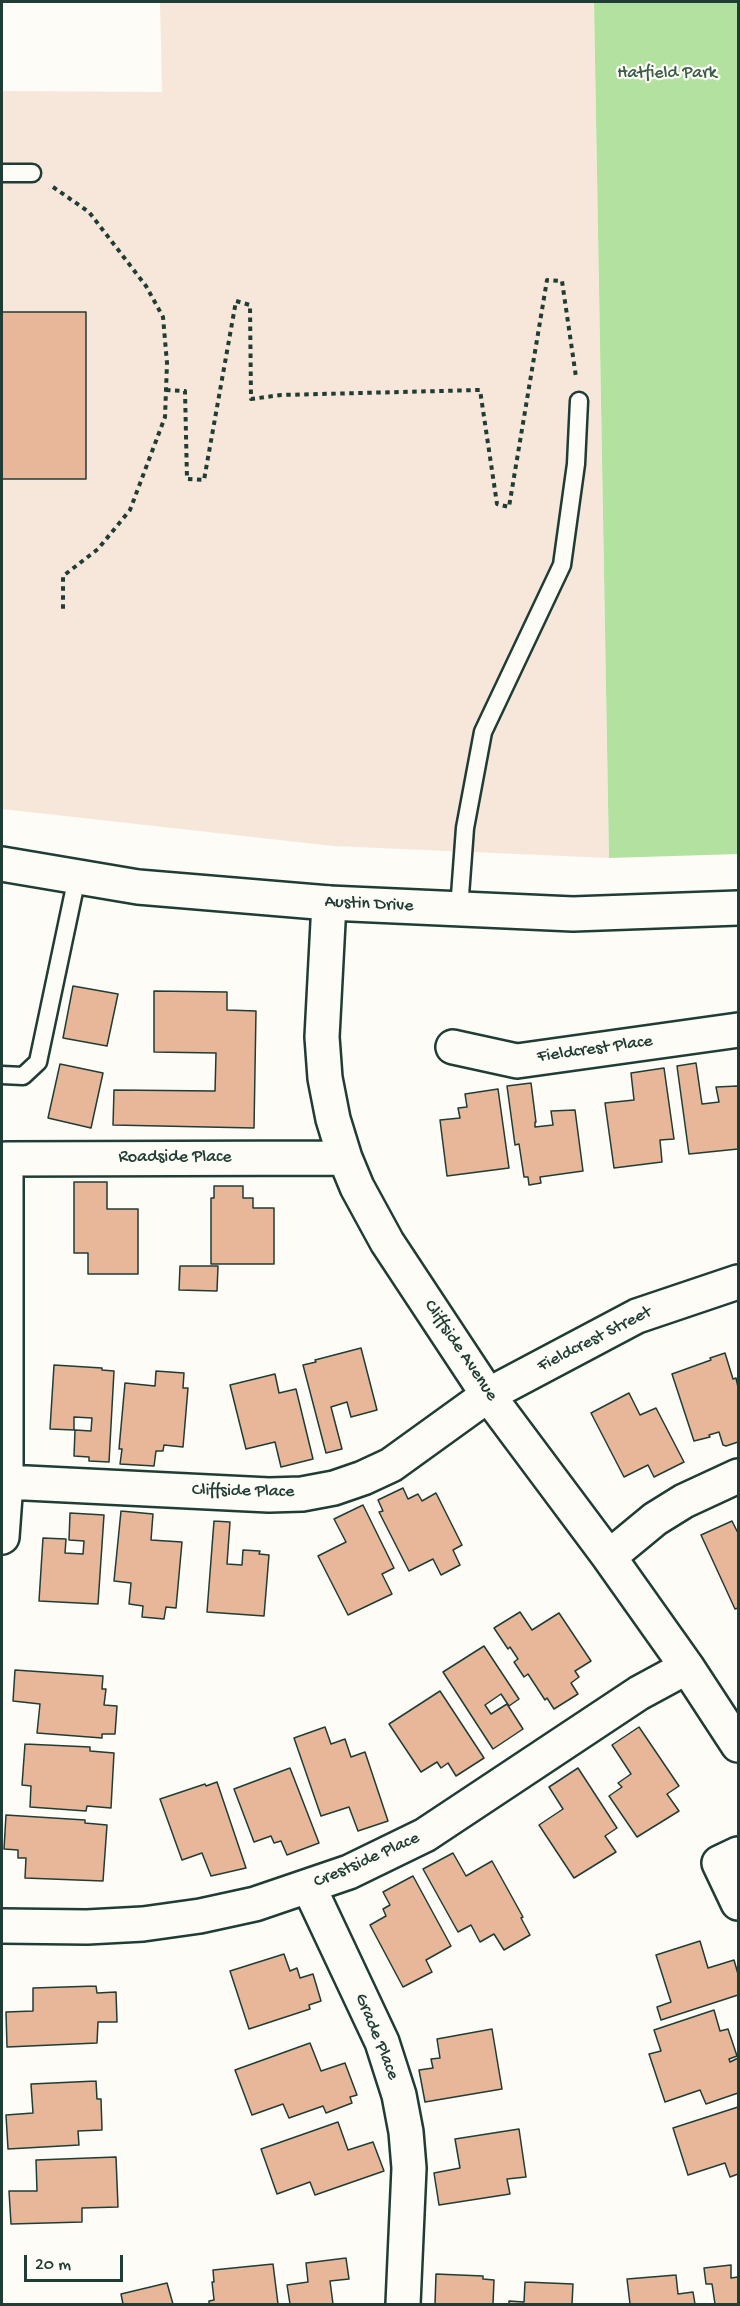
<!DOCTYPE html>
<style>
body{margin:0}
#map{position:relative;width:740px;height:2306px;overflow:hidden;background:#fdfcf7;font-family:"Gochi Hand",sans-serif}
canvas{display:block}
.frame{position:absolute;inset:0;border:3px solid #1f3d34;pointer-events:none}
.scale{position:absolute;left:24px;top:2255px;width:99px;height:27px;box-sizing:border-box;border:3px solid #1f3d34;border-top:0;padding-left:8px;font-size:18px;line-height:21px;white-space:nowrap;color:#1f3d34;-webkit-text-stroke:4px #fdfcf7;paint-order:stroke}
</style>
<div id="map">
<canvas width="740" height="2306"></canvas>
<div class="frame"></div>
<div class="scale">20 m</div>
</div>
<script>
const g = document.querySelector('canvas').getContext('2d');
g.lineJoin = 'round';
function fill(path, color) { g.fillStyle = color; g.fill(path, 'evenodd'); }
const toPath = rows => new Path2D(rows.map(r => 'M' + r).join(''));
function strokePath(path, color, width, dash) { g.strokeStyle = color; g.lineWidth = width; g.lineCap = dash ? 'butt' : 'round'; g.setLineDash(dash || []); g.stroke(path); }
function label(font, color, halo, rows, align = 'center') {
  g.font = font + ' "Gochi Hand",sans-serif'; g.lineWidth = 4.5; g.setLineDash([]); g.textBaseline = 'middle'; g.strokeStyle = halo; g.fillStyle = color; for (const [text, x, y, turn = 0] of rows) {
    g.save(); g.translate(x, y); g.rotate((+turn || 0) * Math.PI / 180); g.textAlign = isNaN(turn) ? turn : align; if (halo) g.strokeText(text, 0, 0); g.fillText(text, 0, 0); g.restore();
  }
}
const built = toPath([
 [160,2,594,2,609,858,333,846,2,809,2,91,162,92]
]);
const green = toPath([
 [594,2,738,2,738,854,609,858]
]);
const building = toPath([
 [2,312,86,312,86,479,2,479,2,312],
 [73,986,118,994,107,1046,63,1038,73,986],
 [154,991,227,992,227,1010,256,1011,254,1128,113,1125,114,1090,215,1091,216,1053,154,1052,154,991],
 [696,1063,702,1104,719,1102,716,1087,738,1086,738,1149,689,1154,677,1066,696,1063],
 [60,1064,103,1073,91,1128,48,1118,60,1064],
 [664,1068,674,1139,660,1140,662,1162,614,1168,605,1103,634,1100,631,1073,664,1068],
 [531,1083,536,1122,535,1122,535,1127,553,1125,551,1111,575,1110,583,1171,540,1177,541,1183,529,1185,528,1177,524,1177,519,1144,515,1145,507,1086,531,1083],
 [498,1089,509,1168,447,1176,440,1120,460,1118,458,1108,467,1107,465,1094,498,1089],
 [74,1182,107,1182,107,1209,138,1209,138,1274,88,1274,88,1253,74,1253,74,1182],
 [214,1186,243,1186,243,1198,253,1198,253,1208,274,1208,274,1264,211,1264,211,1198,214,1198,214,1186],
 [180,1266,218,1266,217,1291,179,1290,180,1266],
 [361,1348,377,1410,351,1417,347,1402,331,1407,342,1449,326,1453,303,1365,316,1362,315,1360,361,1348],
 [725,1353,733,1379,736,1378,738,1387,738,1442,726,1446,723,1445,719,1432,709,1435,710,1437,694,1441,672,1374,711,1360,710,1358,725,1353],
 [54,1365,102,1368,102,1370,114,1371,109,1462,89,1461,89,1457,74,1456,75,1430,91,1431,92,1418,74,1417,74,1430,50,1429,54,1365],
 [156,1371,184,1373,183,1388,188,1388,183,1447,164,1445,163,1451,156,1451,154,1466,120,1464,122,1449,119,1449,125,1383,155,1386,156,1371],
 [275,1374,279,1393,296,1389,313,1459,281,1467,275,1442,246,1449,230,1385,275,1374],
 [629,1393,640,1415,656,1408,684,1462,654,1477,648,1465,624,1477,591,1413,629,1393],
 [403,1488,408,1499,418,1494,422,1501,436,1493,462,1545,453,1550,460,1565,441,1575,433,1559,409,1571,379,1512,383,1511,378,1500,403,1488],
 [363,1505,394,1568,382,1574,392,1594,348,1615,318,1556,346,1542,334,1519,363,1505],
 [121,1511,153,1514,151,1540,182,1542,176,1608,166,1607,164,1619,142,1617,143,1606,129,1604,131,1583,114,1581,121,1511],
 [70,1513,104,1515,98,1604,39,1601,43,1538,66,1539,65,1553,83,1554,84,1541,69,1540,70,1513],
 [214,1521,230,1522,227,1564,242,1565,243,1550,260,1551,259,1554,269,1555,264,1616,207,1612,214,1521],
 [732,1521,738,1533,738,1608,735,1609,701,1535,732,1521],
 [520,1612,532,1630,559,1613,591,1661,575,1671,579,1677,571,1683,578,1694,554,1709,547,1698,545,1700,528,1674,524,1677,514,1662,518,1659,510,1647,508,1649,494,1628,520,1612],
 [484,1646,519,1699,509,1706,501,1694,485,1705,491,1714,507,1704,523,1729,493,1749,443,1672,484,1646],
 [15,1670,103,1676,102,1689,106,1689,104,1705,117,1706,115,1734,102,1734,102,1738,37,1733,40,1704,13,1701,15,1670],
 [440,1691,484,1758,456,1776,448,1763,441,1768,437,1762,421,1772,389,1724,440,1691],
 [325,1727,331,1744,345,1739,351,1757,365,1752,388,1821,358,1831,349,1807,321,1816,294,1738,325,1727],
 [639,1727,679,1786,667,1794,679,1811,637,1837,609,1796,622,1787,618,1783,631,1774,612,1745,639,1727],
 [25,1744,90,1747,90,1751,114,1753,111,1808,87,1806,86,1811,30,1807,31,1786,22,1785,25,1744],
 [290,1768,319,1843,287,1855,281,1841,274,1843,271,1836,254,1842,234,1789,290,1768],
 [578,1768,617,1828,605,1836,616,1852,574,1878,539,1825,563,1809,549,1787,578,1768],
 [217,1782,246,1868,211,1876,202,1853,182,1860,160,1799,205,1784,206,1786,217,1782],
 [6,1815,85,1820,85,1823,107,1825,103,1881,25,1878,26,1858,18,1858,18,1850,4,1849,6,1815],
 [453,1853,466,1876,492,1861,523,1917,521,1918,530,1935,504,1950,494,1934,480,1942,471,1925,458,1932,423,1869,453,1853],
 [413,1876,451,1946,426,1960,432,1972,403,1987,370,1925,386,1916,383,1909,390,1905,383,1892,413,1876],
 [700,1941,708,1968,734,1960,738,1974,738,1995,661,2020,657,2007,671,2002,656,1955,700,1941],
 [284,1954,290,1971,297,1968,300,1978,313,1974,321,2001,309,2005,310,2009,249,2029,230,1971,284,1954],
 [96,1986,97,1993,116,1992,117,2022,98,2022,97,2043,7,2047,6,2012,33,2011,33,1988,96,1986],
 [714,2010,720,2031,728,2029,737,2056,729,2059,730,2062,738,2058,738,2093,706,2104,700,2090,665,2102,649,2054,661,2051,654,2030,714,2010],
 [492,2029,502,2089,425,2102,419,2070,433,2068,431,2059,440,2058,437,2039,492,2029],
 [310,2043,321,2071,345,2063,357,2095,350,2097,352,2103,326,2113,323,2106,289,2118,283,2104,252,2115,235,2070,310,2043],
 [96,2081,97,2099,101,2099,102,2130,78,2131,79,2145,8,2149,6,2115,33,2113,31,2084,96,2081],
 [738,2107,738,2174,730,2177,725,2163,688,2175,673,2128,738,2107],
 [338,2122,348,2150,373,2142,384,2171,315,2195,310,2182,277,2194,261,2149,338,2122],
 [519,2129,526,2177,507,2179,510,2194,439,2205,434,2173,460,2168,455,2139,519,2129],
 [116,2157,118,2207,82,2208,82,2222,11,2224,9,2191,37,2191,36,2160,116,2157],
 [346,2258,349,2279,330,2281,333,2304,290,2304,287,2285,308,2282,306,2263,346,2258],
 [273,2264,278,2304,209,2304,209,2301,214,2300,212,2282,214,2282,213,2270,273,2264],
 [731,2265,731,2278,738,2277,738,2304,715,2304,712,2284,706,2284,704,2268,731,2265],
 [436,2274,483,2276,483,2279,494,2280,493,2304,435,2304,436,2274],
 [676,2275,678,2294,693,2292,695,2304,630,2304,627,2279,676,2275],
 [525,2282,573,2284,572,2304,509,2304,509,2301,524,2302,525,2282],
 [167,2283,173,2304,123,2304,121,2294,167,2283]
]);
const path = toPath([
 [53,187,89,212,146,286,163,317,167,363,165,417,130,510,98,549,63,576,63,611],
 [166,390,185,391,187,479,204,480,236,301,250,305,251,399,281,395,480,390,497,504,509,507,547,280,562,281,576,377]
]);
const service = toPath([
 [2,173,32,173],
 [459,909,465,828,483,732,562,565,576,464,579,401],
 [2,1075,23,1076,38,1062,77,877]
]);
const minor = toPath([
 [329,903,322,1037,325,1078,333,1119,345,1158,357,1187,387,1242,488,1395,609,1557,687,1667,738,1745],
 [453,1047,517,1061,738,1030],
 [6,1482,269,1495,302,1494,334,1488,363,1478,391,1465,488,1395,637,1316,738,1282],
 [2,1537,6,1482,6,1159,345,1158],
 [609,1557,655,1519,684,1501,738,1476],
 [738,1854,719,1863,738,1903],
 [309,1887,382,2042,399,2095,406,2132,409,2168,403,2304],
 [2,1926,87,1927,143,1924,200,1916,255,1904,349,1872,425,1835,639,1693,687,1667]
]);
const secondary = toPath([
 [2,864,138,887,329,903,573,914,738,908]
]);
const parkNames = [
 ["Hatfield Park",667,74]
];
const streetNames = [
 ["Austin Drive",369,905,3],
 ["Fieldcrest Place",595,1050,-8],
 ["Roadside Place",175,1158],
 ["Fieldcrest Street",595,1340,-27],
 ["Cliffside Avenue",460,1351,56],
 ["Cliffside Place",243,1492,1],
 ["Crestside Place",367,1861,-24],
 ["Grade Place",376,2037,68]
];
fill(built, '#f7e7db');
fill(green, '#b3e19f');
fill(building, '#e8b699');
strokePath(building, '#1f3d34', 1.5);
strokePath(service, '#1f3d34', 21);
strokePath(minor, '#1f3d34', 38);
strokePath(secondary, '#1f3d34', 38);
strokePath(path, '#1f3d34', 4, [4.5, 4.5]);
strokePath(service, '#fdfcf7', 16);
strokePath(minor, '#fdfcf7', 33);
strokePath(secondary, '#fdfcf7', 33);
label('18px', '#3d5e49', '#fdfcf7', parkNames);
label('18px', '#1f3d34', '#fdfcf7', streetNames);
</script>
